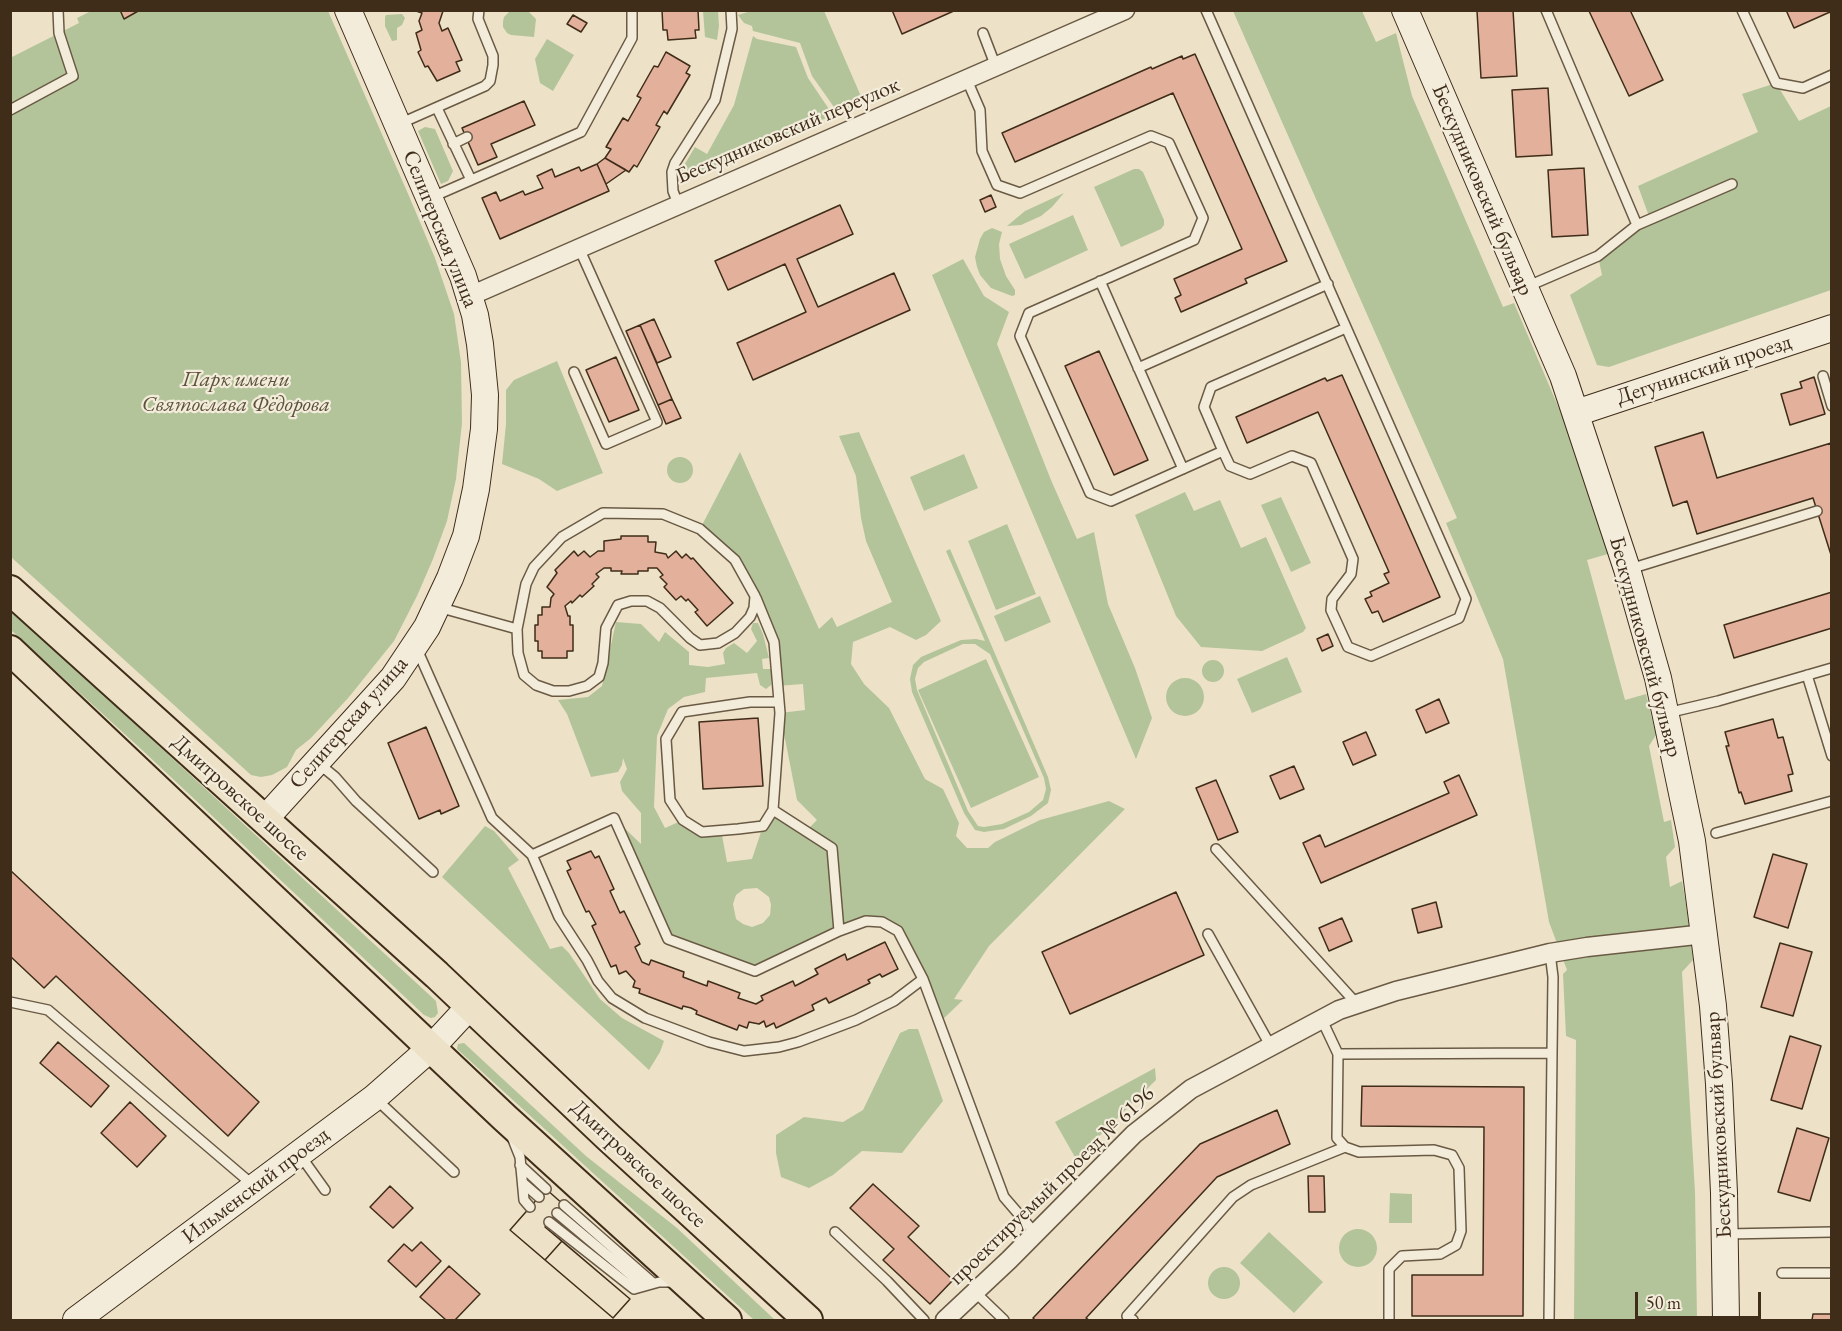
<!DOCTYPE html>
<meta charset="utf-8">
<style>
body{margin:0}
#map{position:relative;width:1842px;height:1331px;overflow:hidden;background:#ede2c7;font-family:"EB Garamond",serif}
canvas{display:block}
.frame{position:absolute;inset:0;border:12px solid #3f2c19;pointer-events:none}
.scale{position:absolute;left:1635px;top:1292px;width:126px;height:27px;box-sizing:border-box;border:3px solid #3f2c19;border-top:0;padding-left:8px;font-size:18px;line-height:21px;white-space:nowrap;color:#3f2c19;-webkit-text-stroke:4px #f3ecdb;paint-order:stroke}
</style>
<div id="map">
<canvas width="1842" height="1331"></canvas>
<div class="frame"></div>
<div class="scale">50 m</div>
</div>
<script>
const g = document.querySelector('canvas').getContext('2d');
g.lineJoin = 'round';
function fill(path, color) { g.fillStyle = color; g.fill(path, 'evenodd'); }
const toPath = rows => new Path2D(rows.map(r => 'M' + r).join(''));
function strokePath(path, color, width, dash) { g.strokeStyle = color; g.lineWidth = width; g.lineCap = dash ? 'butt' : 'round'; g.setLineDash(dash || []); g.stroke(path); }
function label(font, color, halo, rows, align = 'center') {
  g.font = font + ' "EB Garamond",serif'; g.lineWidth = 4.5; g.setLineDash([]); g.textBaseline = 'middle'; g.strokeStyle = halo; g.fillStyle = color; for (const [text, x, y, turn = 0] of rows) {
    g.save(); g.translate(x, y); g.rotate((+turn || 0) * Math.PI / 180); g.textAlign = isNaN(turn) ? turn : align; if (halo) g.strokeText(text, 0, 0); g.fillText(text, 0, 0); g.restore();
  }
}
const green = toPath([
 [91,11,328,11,409,196,435,258,454,314,461,362,462,423,456,479,447,521,433,559,417,596,394,641,349,697,311,738,296,750,287,767,272,775,261,777,251,775,11,557,10,58,79,23,77,18],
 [510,11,528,11,536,19,534,37,511,35,507,33,503,27,503,22,504,17],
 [703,11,718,11,719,26,717,40,705,37],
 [751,11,824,11,863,101,841,117,812,76,800,43,753,31,752,26,744,23,738,15],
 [1233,11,1362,11,1376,42,1396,33,1412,96,1503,307,1514,303,1569,432,1608,554,1587,560,1625,700,1646,694,1656,735,1649,746,1664,822,1671,820,1675,847,1666,857,1670,887,1682,881,1686,904,1693,960,1682,972,1695,1192,1697,1320,1574,1320,1576,1040,1566,1036,1563,974,1567,970,1549,922,1503,659,1446,523,1457,518],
 [402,14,405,18,402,25,397,28,397,40,392,41,385,26,385,17,386,15],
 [753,36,757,39,796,47,808,78,833,115,687,181,681,176,683,167,695,147,707,154,734,105],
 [547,39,574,55,553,91,540,83,535,59],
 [1776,83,1799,121,1831,106,1831,290,1609,367,1597,365,1570,295,1602,275,1598,256,1650,219,1638,186,1758,132,1742,94],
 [425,127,435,129,453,171,448,181,441,184,418,131],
 [1134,169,1139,169,1143,172,1164,220,1164,225,1161,229,1121,247,1094,187],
 [1064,193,1052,207,1041,216,1021,225,1007,226,1025,211],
 [1073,215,1088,250,1025,279,1009,244],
 [992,228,1002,232,999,244,1000,259,1006,276,1015,290,1015,295,1012,296,991,288,980,275,977,267,975,257,980,239,984,232],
 [963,259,984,296,1009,312,997,344,1051,480,1077,539,1094,532,1108,604,1135,668,1152,718,1136,759,932,275],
 [557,361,603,473,557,491,539,479,502,464,506,424,506,390,514,380],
 [859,432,941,621,926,635,916,640,890,627,853,642,851,664,864,684,889,708,925,779,943,789,959,823,956,836,967,848,988,848,995,842,1040,820,1109,801,1125,809,989,946,954,999,963,1000,940,1022,898,931,866,921,755,971,668,939,614,818,641,844,641,813,622,791,620,782,627,769,623,758,622,765,618,772,591,777,567,714,558,700,588,697,602,686,616,622,641,624,659,642,665,632,689,652,689,665,708,667,725,664,723,653,726,648,734,643,747,653,757,641,751,629,753,623,758,623,763,634,769,658,762,659,763,669,771,669,771,685,766,689,760,685,757,673,706,678,705,692,684,697,668,709,657,736,654,807,665,828,683,820,702,832,721,830,727,862,752,859,763,826,773,810,806,831,817,820,797,800,780,713,805,710,803,684,777,686,774,642,735,560,700,529,740,452,819,629,832,617,837,627,892,602,866,541,861,518,856,476,839,436],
 [757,888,769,897,771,905,770,915,763,923,752,927,743,924,736,919,733,904,736,895,744,889],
 [964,454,978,488,924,511,910,477],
 '667 470a13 13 0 1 1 26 0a13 13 0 1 1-26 0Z',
 [1185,492,1194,511,1220,500,1241,548,1266,537,1306,628,1303,632,1262,651,1201,647,1176,616,1135,515],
 [1281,497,1311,563,1291,572,1261,505],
 [1007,524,1036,594,996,610,968,541],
 [950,549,1048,777,1051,790,1048,803,1031,816,1004,829,984,832,975,830,964,813,912,692,910,679,913,665,921,657,961,640,976,639,985,641,946,551],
 [963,644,975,644,990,654,1044,778,1046,789,1043,800,1029,812,1002,824,984,827,978,826,968,811,917,690,915,679,918,668,924,662],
 [1040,596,1051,622,1005,642,994,616],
 [10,609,436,1001,438,1013,435,1017,431,1018,424,1015,141,749,11,630],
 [1287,657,1302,692,1252,713,1237,679],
 [986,659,1039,777,971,808,918,690],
 '1202 671a11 11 0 1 1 22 0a11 11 0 1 1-22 0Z',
 '1166 697a19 19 0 1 1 38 0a19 19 0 1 1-38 0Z',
 [485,826,494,831,519,860,508,868,550,949,562,946,569,953,600,999,622,1018,664,1041,660,1052,649,1070,442,877],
 [909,1029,918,1029,943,1101,902,1153,862,1151,833,1175,809,1188,781,1177,776,1153,776,1135,804,1117,843,1122,863,1110,900,1033],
 [464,1043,586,1156,677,1228,775,1320,754,1320,457,1049,458,1044],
 [1155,1068,1156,1080,1076,1159,1055,1122],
 [1390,1193,1412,1194,1412,1223,1389,1223],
 '1339 1248a19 19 0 1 1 38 0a19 19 0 1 1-38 0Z',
 [1269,1232,1323,1282,1294,1313,1240,1263],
 '1208 1283a16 16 0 1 1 32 0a16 16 0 1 1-32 0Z'
]);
const building = toPath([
 [120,10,140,10,124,19,120,10],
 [446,10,443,11,439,23,442,31,448,28,462,60,456,62,460,71,437,81,428,66,425,67,418,52,421,50,416,33,422,30,419,21,422,13,416,11,446,10],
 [662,10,698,10,699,30,695,30,696,38,668,40,667,30,663,30,662,10],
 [892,10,956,10,902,34,892,10],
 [1513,10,1517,76,1481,78,1477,11,1513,10],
 [1630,10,1663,80,1629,96,1589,11,1630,10],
 [1786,10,1832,10,1832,15,1830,12,1794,28,1786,10],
 [573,15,587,23,581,32,567,24,573,15],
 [666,52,690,66,686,73,690,75,667,114,664,111,656,125,660,127,637,167,634,165,629,172,605,158,611,149,606,147,623,118,628,121,641,98,637,96,654,66,658,67,666,52],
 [1195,54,1287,261,1245,279,1247,283,1181,312,1175,298,1181,295,1174,279,1242,249,1173,93,1015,162,1002,133,1151,67,1152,69,1182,56,1183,59,1195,54],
 [1548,88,1552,155,1516,157,1512,90,1548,88],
 [524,101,535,125,491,144,497,157,478,165,462,128,524,101],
 [605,158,626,170,606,184,597,164,605,158],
 [597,164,609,191,500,239,482,198,496,192,500,201,523,191,525,195,543,188,537,176,552,169,555,177,579,167,581,171,597,164],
 [1584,168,1588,235,1552,237,1548,170,1584,168],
 [991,195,996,207,985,212,980,200,991,195],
 [840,205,853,234,797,259,818,307,894,273,910,310,753,380,737,343,806,312,785,264,728,290,715,261,840,205],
 [654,319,671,357,657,363,640,325,654,319],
 [640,325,672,399,658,405,626,331,640,325],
 [1099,351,1148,460,1114,475,1065,366,1099,351],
 [616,357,639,410,609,422,586,370,616,357],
 [1342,375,1440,597,1383,622,1378,611,1372,613,1365,599,1372,596,1370,592,1389,583,1384,574,1389,572,1318,412,1247,443,1236,417,1325,378,1327,381,1342,375],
 [1814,377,1825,414,1790,425,1781,394,1802,388,1800,382,1814,377],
 [672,399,681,418,666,424,658,405,672,399],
 [1703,432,1717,478,1831,443,1832,558,1813,498,1697,534,1687,501,1673,506,1655,447,1703,432],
 [621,536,648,536,648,542,656,542,655,552,666,554,668,558,676,551,682,558,686,554,691,559,693,558,733,603,707,626,695,612,698,610,688,599,686,601,681,596,676,600,664,587,667,584,660,577,663,575,657,568,648,568,648,571,638,571,638,574,621,574,622,571,611,571,611,568,604,568,596,574,599,577,592,584,594,586,582,597,580,595,572,603,571,601,565,606,568,616,570,616,570,625,573,625,573,651,567,651,567,658,542,658,542,651,538,651,538,641,535,641,535,625,538,625,538,615,542,615,542,607,550,607,551,598,554,594,547,587,557,573,555,570,574,551,578,556,584,551,590,557,598,551,604,551,604,541,621,539,621,536],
 [1832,592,1832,628,1734,658,1724,625,1832,592],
 [1328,634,1333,646,1322,651,1317,639,1328,634],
 [1439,699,1449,723,1426,733,1416,710,1439,699],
 [758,718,763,786,703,789,699,722,758,718],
 [1773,719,1778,738,1783,737,1793,774,1788,775,1792,791,1745,804,1741,792,1739,793,1726,746,1729,746,1725,732,1773,719],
 [426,727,459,806,441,814,440,810,419,819,388,743,426,727],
 [1366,732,1376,755,1353,765,1343,742,1366,732],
 [1294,766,1304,789,1280,799,1270,776,1294,766],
 [1459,775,1477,815,1321,883,1303,843,1320,835,1325,847,1449,793,1444,782,1459,775],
 [1216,780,1238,832,1218,840,1196,788,1216,780],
 [591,851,595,858,599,856,614,889,610,891,620,913,624,911,640,944,635,947,642,962,649,965,651,960,684,972,683,977,707,986,708,981,740,993,738,998,756,1004,763,1000,761,996,793,981,795,986,818,974,815,969,845,954,847,960,885,942,898,969,882,977,880,974,868,980,870,983,829,1003,826,998,812,1005,814,1010,776,1028,774,1023,766,1027,764,1021,759,1024,749,1022,747,1028,739,1025,737,1030,696,1014,697,1011,691,1008,683,1006,682,1009,639,993,640,989,633,987,635,981,626,971,619,974,616,965,611,967,592,926,596,924,589,911,586,912,567,871,571,869,567,861,591,851],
 [1773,854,1807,864,1788,928,1754,917,1773,854],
 [10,870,259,1102,228,1136,56,976,44,988,10,956,10,870],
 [1176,892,1204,955,1070,1014,1042,952,1176,892],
 [1436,902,1442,927,1418,933,1412,909,1436,902],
 [1342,918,1352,941,1329,951,1319,928,1342,918],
 [1780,943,1812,952,1793,1016,1761,1007,1780,943],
 [1790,1036,1821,1046,1802,1109,1771,1100,1790,1036],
 [58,1042,109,1086,91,1107,40,1063,58,1042],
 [1362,1086,1524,1087,1523,1316,1412,1316,1412,1275,1483,1275,1484,1127,1361,1126,1362,1086],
 [130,1102,166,1136,137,1167,101,1133,130,1102],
 [1277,1110,1290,1144,1217,1177,1086,1318,1089,1320,1035,1320,1033,1318,1200,1144,1277,1110],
 [1797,1128,1829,1138,1810,1201,1778,1192,1797,1128],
 [1308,1176,1324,1176,1325,1212,1309,1212,1308,1176],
 [873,1184,919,1226,908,1237,953,1280,930,1304,883,1260,894,1249,850,1208,873,1184],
 [390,1186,413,1208,393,1228,370,1207,390,1186],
 [546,1189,564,1205,545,1227,562,1241,545,1260,510,1230,546,1189],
 [546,1189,564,1205,545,1227,630,1299,613,1318,510,1230,546,1189],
 [562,1241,630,1299,613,1318,545,1260,562,1241],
 [421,1242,441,1261,416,1287,388,1261,404,1244,412,1251,421,1242],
 [449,1266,480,1294,455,1320,446,1320,420,1297,449,1266],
 [1813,1314,1832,1314,1832,1320,1812,1320,1813,1314]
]);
const lane = toPath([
 [1206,10,1466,599,1459,618,1371,656,1348,647,1331,610,1332,599,1351,574,1353,559,1311,463,1292,456,1250,474,1230,466,1223,451],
 [1546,10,1637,225],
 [1742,10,1776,83,1803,88,1832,75],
 [983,33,996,67],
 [967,80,980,110,982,151,997,185,1020,193,1151,136,1169,143,1203,218,1194,240,1029,313,1020,336,1090,493,1111,501,1223,451,1204,407,1211,387,1346,328],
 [437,108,471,180],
 [10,110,73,76,59,33,58,10],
 [399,124,485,86,490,81,493,65,493,56,478,19,479,10],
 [453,144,467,137],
 [430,198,581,132,632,38,632,10],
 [678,204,673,191,672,172,675,163,715,100,732,29,731,10],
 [1100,281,1183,469],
 [1526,287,1598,256,1637,225,1732,184],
 [1138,368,1328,284],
 [574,372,606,444,657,422,579,248],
 [1823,376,1832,406],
 [1630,569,1817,511],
 [756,598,774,642,780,713,773,810,832,848,839,931],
 [438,607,517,629,518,653,524,675,536,685,553,691,569,691,587,686,599,677,603,663,606,628,618,605,631,601,647,601,660,608,690,638,700,645,718,643,735,633,750,617,754,608,755,596,735,560,700,529,663,514,603,513,562,537,534,567,526,584,517,629],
 [416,647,492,818,532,855,614,818,668,939,755,971,839,931,866,921,882,922,898,931,923,979,1004,1197,1035,1233],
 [1807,675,1832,756],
 [1667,713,1718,701,1832,668],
 [318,763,335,777,356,801,433,872],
 [773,810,763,826,738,829,702,832,683,820,670,800,666,739,682,712,750,702,779,702],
 [1716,833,1832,801],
 [1216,849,1356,1003],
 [532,855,559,917,587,960,598,981,612,998,645,1018,709,1042,744,1051,779,1047,798,1042,856,1020,894,1001,923,979],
 [1208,934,1270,1045],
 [1550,953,1553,977,1552,1053],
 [10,1002,48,1010,253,1185],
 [1321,1018,1338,1054,1552,1053,1549,1320],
 [1338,1054,1337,1138,1345,1147,1359,1152,1434,1150,1452,1155,1459,1168,1461,1231,1456,1245,1440,1254,1402,1256,1389,1269,1389,1320],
 [376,1099,454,1172],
 [512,1137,520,1157,524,1200,530,1207],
 [300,1155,325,1190],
 [520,1165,546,1189],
 [523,1183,539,1197],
 [564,1205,653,1283],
 [557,1213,644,1286],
 [549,1222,634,1289,659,1282,675,1282],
 [835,1232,887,1281,924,1320],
 [1726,1234,1832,1232],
 [1782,1273,1832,1273],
 [975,1292,1004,1320],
 [1133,1320,1127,1316,1233,1197,1251,1185,1345,1147]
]);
const street = toPath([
 [470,296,1125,10],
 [945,1320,1009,1260,1134,1134,1191,1089,1339,1010,1396,991,1550,953,1587,947,1705,934]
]);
const secondary = toPath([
 [1405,10,1563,376,1627,569,1658,678,1692,841,1713,1006,1719,1084,1724,1193,1726,1320],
 [1576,413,1832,328],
 [264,820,393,678,427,627,450,578,466,536,476,489,484,429,485,395,480,344,475,315,463,276,348,10],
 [76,1320,374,1098,432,1047,470,1006]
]);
const primary = toPath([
 [10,590,437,975,608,1137,808,1320],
 [10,650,505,1118,727,1320]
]);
const streetNames = [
 ["Бескудниковский переулок",788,131,-23],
 ["Бескудниковский бульвар",1482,190,67],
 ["Селигерская улица",440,229,68],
 ["Дегунинский проезд",1704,370,-18],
 ["Бескудниковский бульвар",1645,647,75],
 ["Селигерская улица",349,723,-49],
 ["Дмитровское шоссе",240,798,42],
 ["Бескудниковский бульвар",1719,1125,-93],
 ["Дмитровское шоссе",638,1164,43],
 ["Ильменский проезд",256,1186,-37],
 ["проектируемый проезд № 6196",1052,1186,-44]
];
const parkNames = [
 ["Парк имени",236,380],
 ["Святослава Фёдорова",236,405]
];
fill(green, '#b3c49a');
fill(building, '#e2b09b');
strokePath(building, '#3f2c19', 1.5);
strokePath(lane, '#6a5a44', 12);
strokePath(street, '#6a5a44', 21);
strokePath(secondary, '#3f2c19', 28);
strokePath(primary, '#3f2c19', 32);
strokePath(lane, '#f3ecdb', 9);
strokePath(street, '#f3ecdb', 18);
strokePath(secondary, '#f3ecdb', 26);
strokePath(primary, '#ede2c7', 28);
label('22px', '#3f2c19', '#f3ecdb', streetNames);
label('italic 22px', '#5c5239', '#f3ecdb', parkNames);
</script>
